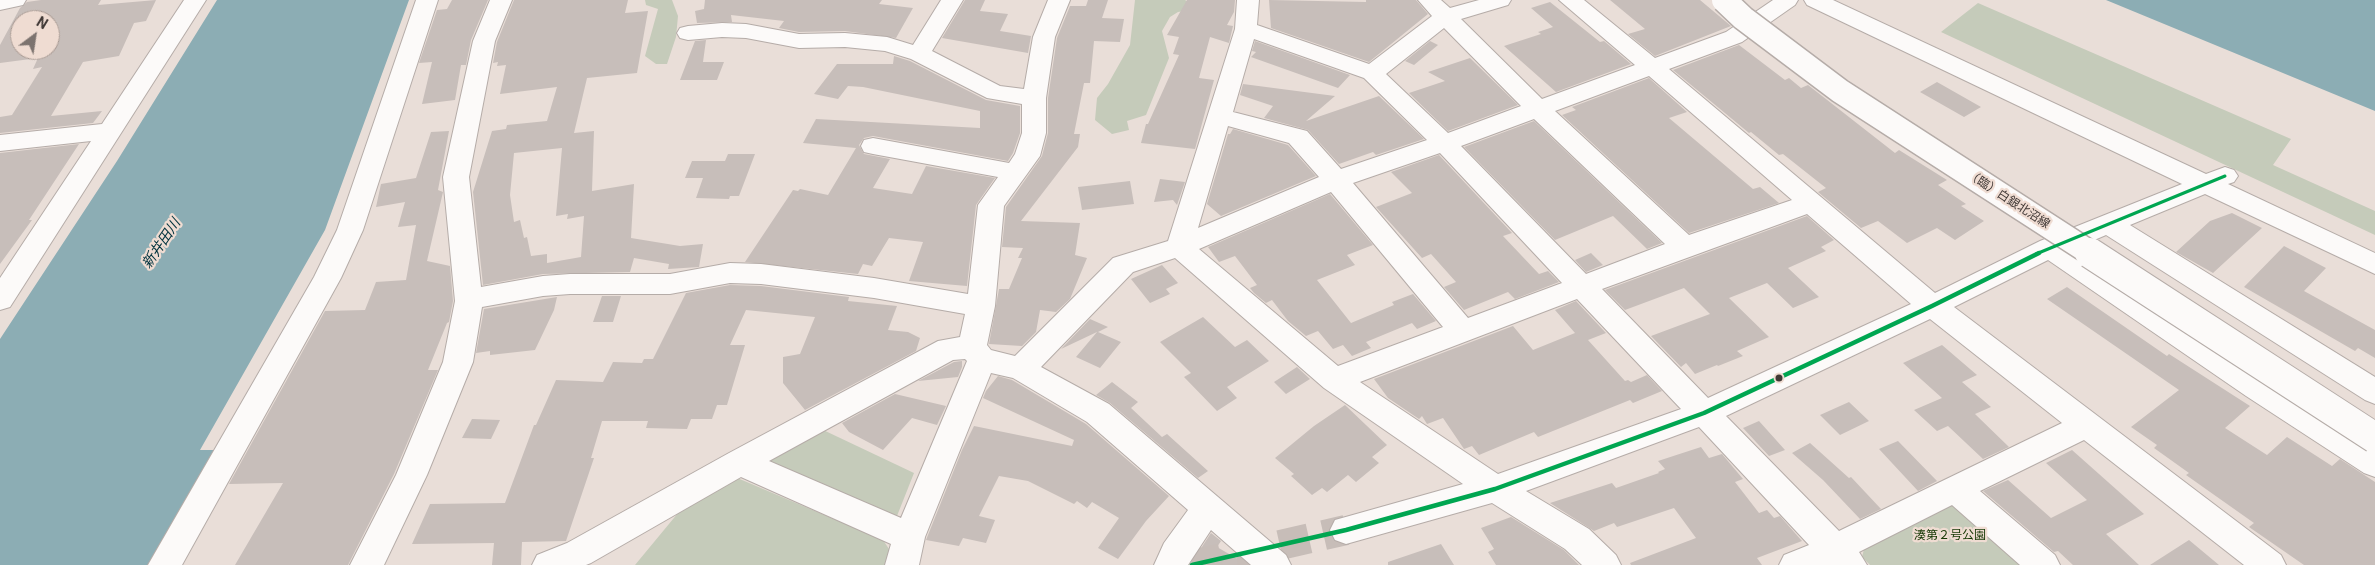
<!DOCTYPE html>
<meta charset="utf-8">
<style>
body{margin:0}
#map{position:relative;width:2375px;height:565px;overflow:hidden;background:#e9ded8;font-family:Roboto,sans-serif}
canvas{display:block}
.north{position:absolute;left:10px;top:10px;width:50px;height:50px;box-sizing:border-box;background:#efdcd2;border:1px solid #a99b94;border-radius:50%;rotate:31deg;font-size:14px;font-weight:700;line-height:20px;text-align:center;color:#413936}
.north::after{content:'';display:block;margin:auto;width:18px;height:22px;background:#7c736f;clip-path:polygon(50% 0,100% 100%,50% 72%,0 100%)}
</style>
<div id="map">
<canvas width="2375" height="565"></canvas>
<div class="north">N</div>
</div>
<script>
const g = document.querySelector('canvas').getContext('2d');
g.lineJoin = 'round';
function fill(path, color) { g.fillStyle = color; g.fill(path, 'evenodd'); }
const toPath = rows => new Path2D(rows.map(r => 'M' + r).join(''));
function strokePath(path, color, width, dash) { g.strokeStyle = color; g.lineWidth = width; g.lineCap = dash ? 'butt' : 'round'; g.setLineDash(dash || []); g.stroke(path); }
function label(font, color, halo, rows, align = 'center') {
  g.font = font + ' Roboto,"Noto Sans JP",sans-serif'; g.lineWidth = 4.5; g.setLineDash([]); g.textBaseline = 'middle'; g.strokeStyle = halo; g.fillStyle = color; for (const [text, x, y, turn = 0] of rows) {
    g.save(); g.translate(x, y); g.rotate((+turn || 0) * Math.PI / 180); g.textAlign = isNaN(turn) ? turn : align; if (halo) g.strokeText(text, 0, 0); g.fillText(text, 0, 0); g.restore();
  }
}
const green = toPath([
 [645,0,672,0,678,16,676,37,667,64,656,64,645,56,658,9,646,5],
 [1135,0,1185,0,1194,6,1191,10,1178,12,1170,17,1162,31,1169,58,1146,115,1127,121,1129,130,1112,134,1095,120,1097,98,1108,84,1130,45],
 [1978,3,2291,139,2273,165,2375,211,2375,235,1941,32],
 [819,428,914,473,895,521,758,461],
 [735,477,883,540,893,555,887,565,635,565,683,507],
 [1948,504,1964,508,2029,565,1870,565,1862,557,1865,545]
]);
const water = toPath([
 [217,0,409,0,325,230,200,450,214,450,151,565,0,565,0,339,117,161],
 [2106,0,2375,0,2375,111]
]);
const building = toPath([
 [41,0,101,0,98,5,156,0,146,21,134,23,119,56,83,62,51,116,102,111,93,123,0,133,0,117,12,115,42,67,33,69,38,58,0,63,0,45,20,8,27,2],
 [20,20,50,20,50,50,20,50],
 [452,0,488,0,471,40,466,65,461,65,455,100,422,104,432,62,419,63,437,10,447,9],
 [514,0,628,0,625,13,648,11,637,73,587,78,574,133,594,131,592,191,634,184,631,238,680,246,703,244,699,267,668,269,669,264,634,258,630,272,543,274,483,285,473,192,492,131,506,129,507,125,547,121,557,87,500,94,506,65,497,66,498,62,493,63,497,42],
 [562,148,556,216,568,214,567,219,584,216,581,257,547,263,547,254,531,256,527,237,524,238,520,220,514,222,510,195,514,153],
 [705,0,882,0,879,4,913,8,896,38,845,31,799,32,779,28,784,21,731,15,732,22,697,23,695,11,704,9],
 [965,0,985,0,980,11,1008,14,1000,31,1031,36,1028,53,942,38],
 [1088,0,1108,0,1102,18,1124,19,1120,42,1094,41,1090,83,1084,83,1074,134,1080,134,1078,147,1021,221,1080,223,1075,255,1087,258,1070,299,1056,312,1040,310,1036,332,1022,346,989,344,999,289,1009,289,1022,258,1018,258,1023,248,1002,247,1006,207,1042,156,1048,133,1048,98,1057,38,1070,6,1086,6],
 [1187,0,1235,0,1234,12,1227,25,1233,26,1229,43,1210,37,1199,78,1214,80,1195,149,1141,143,1146,124,1148,124,1179,55,1173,54,1179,37,1167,35],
 [1269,0,1366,2,1366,0,1416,0,1428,14,1369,62,1271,28],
 [1610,0,1700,0,1731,26,1655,56,1628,34,1645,29],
 [1550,2,1600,42,1604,41,1631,64,1556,92,1504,46,1541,34,1538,32,1553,27,1531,8],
 [706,40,703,62,724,62,717,80,680,80,695,41],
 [1255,41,1350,75,1338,88,1251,57,1256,52,1252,51],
 [1430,41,1438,45,1414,65,1405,61],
 [1739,45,1785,80,1789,78,1801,88,1808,85,1895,153,1899,150,1947,180,1938,185,1966,204,1961,206,1984,221,1955,240,1937,228,1907,243,1878,221,1861,228,1818,192,1826,188,1783,154,1779,155,1751,132,1749,133,1673,70],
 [894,56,910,61,986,100,1020,106,1020,133,1013,153,1008,161,873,136,864,138,859,145,864,154,890,159,873,188,912,194,926,166,995,178,976,205,967,286,909,281,923,242,889,238,872,266,863,264,858,274,745,262,793,190,798,191,800,189,828,195,856,148,803,143,816,119,980,128,980,111,863,87,848,86,838,99,814,94,837,64,893,64],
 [1470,58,1518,105,1448,131,1409,93,1445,81,1428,72],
 [1649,78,1687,112,1669,118,1753,189,1760,187,1779,203,1689,233,1562,115,1576,110,1572,107],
 [1937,82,1981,107,1964,117,1920,92],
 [1243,84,1335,96,1306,121,1379,96,1424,139,1376,155,1373,152,1339,164,1308,130,1264,118,1273,106,1240,95],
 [1534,121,1662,243,1647,249,1613,216,1555,240,1464,147],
 [1233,129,1288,145,1316,176,1221,216,1207,204,1228,134,1230,134],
 [449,131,438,190,443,192,427,261,450,266,453,301,449,322,447,323,428,370,438,370,394,474,348,565,235,565,283,483,229,484,325,311,365,310,376,282,406,280,416,225,398,227,405,202,376,207,381,184,416,178,431,132],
 [79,144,29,220,32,220,0,264,0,153],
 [728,154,755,154,739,196,730,196,729,199,696,198,703,178,685,178,692,161,725,161],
 [1439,155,1512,233,1503,236,1539,274,1548,271,1559,282,1515,299,1508,292,1464,310,1444,287,1456,282,1431,254,1422,258,1376,207,1412,193,1391,172],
 [1160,179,1185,182,1177,205,1173,200,1154,202],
 [1130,181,1134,204,1082,210,1078,187],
 [1330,194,1373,245,1347,255,1355,265,1317,280,1351,323,1394,305,1392,302,1413,294,1436,321,1417,329,1412,323,1366,342,1371,348,1352,356,1343,345,1333,349,1318,331,1306,336,1288,321,1272,300,1266,303,1254,293,1250,288,1257,285,1235,256,1219,262,1208,247],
 [2232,213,2262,228,2213,273,2176,252,2210,221],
 [1807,216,1834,240,1821,247,1826,251,1788,268,1819,297,1793,308,1767,283,1729,298,1769,337,1737,351,1743,356,1718,366,1717,365,1695,374,1686,363,1681,367,1651,336,1710,314,1684,288,1625,310,1605,290],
 [2284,246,2326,268,2304,291,2375,330,2375,358,2358,348,2355,351,2244,287],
 [1591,253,1603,265,1586,272,1575,260],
 [1162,265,1178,283,1166,289,1170,294,1150,303,1131,279],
 [730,285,761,286,849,297,848,301,897,306,888,330,908,332,920,338,916,351,805,410,783,383,783,357,800,354,815,317,746,310,730,345,745,345,727,405,717,405,712,419,691,419,687,429,646,428,648,421,602,421,591,458,594,458,566,541,522,542,521,565,492,565,494,543,412,544,430,504,505,503,534,425,536,425,556,380,603,382,613,362,642,363,644,359,653,359,686,293],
 [2067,287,2167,356,2169,354,2250,406,2225,428,2267,455,2287,437,2332,466,2340,459,2375,482,2375,565,2304,565,2249,527,2254,523,2186,475,2189,473,2154,448,2157,445,2131,427,2179,390,2047,299],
 [602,296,621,296,613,322,593,322],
 [557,297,554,310,535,350,490,355,490,351,476,353,484,309],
 [1576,301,1606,333,1588,340,1625,381,1628,380,1631,382,1647,375,1662,391,1633,403,1630,400,1538,437,1534,432,1479,455,1472,446,1464,449,1443,418,1427,424,1422,416,1419,419,1388,398,1374,379,1513,326,1533,350,1575,333,1555,310],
 [1203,317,1235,347,1247,340,1269,361,1227,387,1237,398,1217,411,1184,377,1191,373,1160,342],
 [1090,319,1108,327,1098,332,1121,342,1100,368,1076,357,1097,332,1061,349],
 [1942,345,1977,375,1962,382,1991,407,1975,414,2009,447,1983,459,1948,426,1937,431,1914,410,1942,398,1903,363],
 [962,361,962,367,958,377,918,381,954,362],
 [1297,367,1310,379,1286,394,1274,382],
 [998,376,1012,380,1086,424,1169,496,1146,521,1118,559,1098,548,1119,518,1092,502,1087,508,1077,501,1074,504,1028,481,999,476,979,516,995,520,986,543,963,538,959,546,926,540,962,450,974,426,1072,446,1074,440,983,398,986,391],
 [1112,382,1138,402,1131,408,1162,437,1167,434,1208,471,1198,478,1110,403,1096,395],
 [895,394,946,406,937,425,912,418,883,450,849,432,842,423],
 [1849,402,1869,421,1840,435,1820,415],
 [1345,405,1387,445,1372,457,1379,463,1356,482,1348,475,1327,492,1322,488,1312,495,1291,476,1294,474,1275,458,1314,426],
 [472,419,500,420,491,439,462,438],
 [1759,421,1785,450,1769,456,1743,428],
 [1898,441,1937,481,1918,491,1879,449],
 [1810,443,1849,478,1851,477,1881,509,1860,519,1823,480,1792,453],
 [1701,447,1709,458,1722,454,1743,479,1735,482,1759,513,1767,510,1774,518,1780,516,1802,541,1757,558,1762,565,1631,565,1630,563,1696,538,1674,508,1617,527,1614,523,1594,531,1550,503,1612,483,1616,488,1659,473,1658,472,1665,469,1658,461],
 [2072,450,2144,514,2106,534,2139,565,2073,565,2058,551,2054,552,1983,491,2008,480,2051,518,2087,500,2046,463],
 [1511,517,1564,550,1579,565,1496,565,1488,552,1494,549,1481,528],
 [1211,533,1221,541,1217,547,1248,565,1190,565],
 [2189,540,2219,565,2150,565],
 [1441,544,1454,565,1388,565,1388,562]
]);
const minorTunnel = toPath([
 [1192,565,1346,530]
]);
const minor = toPath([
 [0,0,26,0,23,5,0,10,0,0],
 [184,0,206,0,10,307,0,310,0,278,91,141,0,151,0,135,102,124,184,0],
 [416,0,438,0,363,230,341,278,182,565,148,565,314,277,337,230,416,0],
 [490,0,512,0,495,41,469,177,481,287,543,276,570,274,670,274,730,263,761,264,874,278,968,294,978,205,998,177,873,154,864,152,861,146,864,140,873,138,1009,163,1015,154,1022,133,1022,104,987,98,911,59,885,51,845,47,799,48,746,38,722,37,688,40,680,38,677,33,680,28,688,26,722,23,746,24,799,34,845,33,887,37,913,45,941,0,963,0,932,51,1000,86,1024,89,1033,37,1048,0,1070,0,1055,37,1046,98,1046,133,1040,156,1004,206,995,306,987,345,991,350,1015,356,1113,258,1168,241,1235,29,1237,0,1259,0,1257,25,1369,64,1432,16,1418,0,1441,0,1450,8,1479,0,1511,0,1508,5,1461,19,1542,99,1635,65,1559,0,1584,0,1655,58,1726,32,1773,0,1798,0,1795,5,1742,42,1669,69,1935,293,2040,241,2182,184,1807,5,1804,0,1833,0,2206,174,2225,167,2234,170,2238,176,2234,182,2228,184,2375,253,2375,274,2205,194,2130,225,2375,377,2375,404,2365,400,2106,235,2071,250,2266,380,2375,448,2375,477,2364,473,2246,396,2048,260,1954,307,2281,555,2286,565,2244,565,2084,440,1980,491,2055,555,2060,565,2020,565,1952,505,1859,552,1867,565,1779,565,1784,555,1809,545,1699,427,1526,491,1589,529,1616,555,1621,565,1582,565,1565,549,1492,503,1346,544,1335,540,1330,530,1335,520,1463,484,1324,388,1175,258,1133,272,1041,367,1109,404,1286,555,1291,565,1251,565,1211,530,1188,565,1154,565,1164,543,1188,510,1087,422,1013,378,991,373,925,537,919,565,885,565,891,544,741,477,591,563,586,565,532,565,537,555,567,543,729,453,938,341,960,337,965,314,874,298,761,284,730,283,670,294,570,294,543,296,482,307,473,362,427,475,384,565,350,565,396,475,443,362,455,301,443,177,473,41,490,0],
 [1444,28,1521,106,1448,133,1386,74,1444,28],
 [1254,39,1364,78,1427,140,1341,169,1307,131,1233,112,1254,39],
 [1649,76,1792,200,1689,235,1555,111,1649,76],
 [1534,119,1665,244,1586,274,1461,146,1534,119],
 [1228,126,1289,143,1319,177,1198,228,1228,126],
 [1440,153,1562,283,1468,318,1353,183,1440,153],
 [1331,192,1443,327,1338,366,1199,249,1331,192],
 [1807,214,1911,304,1708,398,1602,289,1807,214],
 [1577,299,1681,409,1498,474,1360,382,1577,299],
 [1930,319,2062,423,1839,531,1726,416,1930,319],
 [965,359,967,361,901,518,769,461,953,360,965,359]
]);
const minorBridgeFar1 = toPath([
 [1724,0,1743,18,1840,91,2092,254]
]);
const minorBridge = toPath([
 [2090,253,2375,438]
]);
const bus1Far1 = toPath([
 [2036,254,2225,176]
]);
const bus1 = toPath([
 [1192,565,1346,530,1495,489,1704,413,1932,306,2039,253]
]);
const markers = [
 [1779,378,4.5,"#413936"]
];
const streetNames = [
 ["（臨）白銀北沼線",2008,200,33]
];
const parkNames = [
 ["湊第２号公園",1950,536]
];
const waterNames = [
 ["新井田川",162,244,-56]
];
fill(green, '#c5cbba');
fill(water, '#8cadb4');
fill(building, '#c7beba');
strokePath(minorTunnel, '#c7bdb8', 30, [30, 15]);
strokePath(minor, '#b5aca8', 2);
fill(minor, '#fcfaf9');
strokePath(minorBridgeFar1, '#b5aca8', 27, []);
strokePath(minorBridge, '#b5aca8', 32, []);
strokePath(minorBridgeFar1, '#fcfaf9', 24);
strokePath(minorBridge, '#fcfaf9', 30);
strokePath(bus1Far1, '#00a651', 3);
strokePath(bus1, '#00a651', 4.5);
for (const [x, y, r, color] of markers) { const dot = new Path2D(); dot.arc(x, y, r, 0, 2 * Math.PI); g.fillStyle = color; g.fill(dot); strokePath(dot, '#efdcd2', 2); }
label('12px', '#413936', '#efdcd2', streetNames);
label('12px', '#153703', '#efdcd2', parkNames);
label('italic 14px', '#00333e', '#efdcd2', waterNames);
</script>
